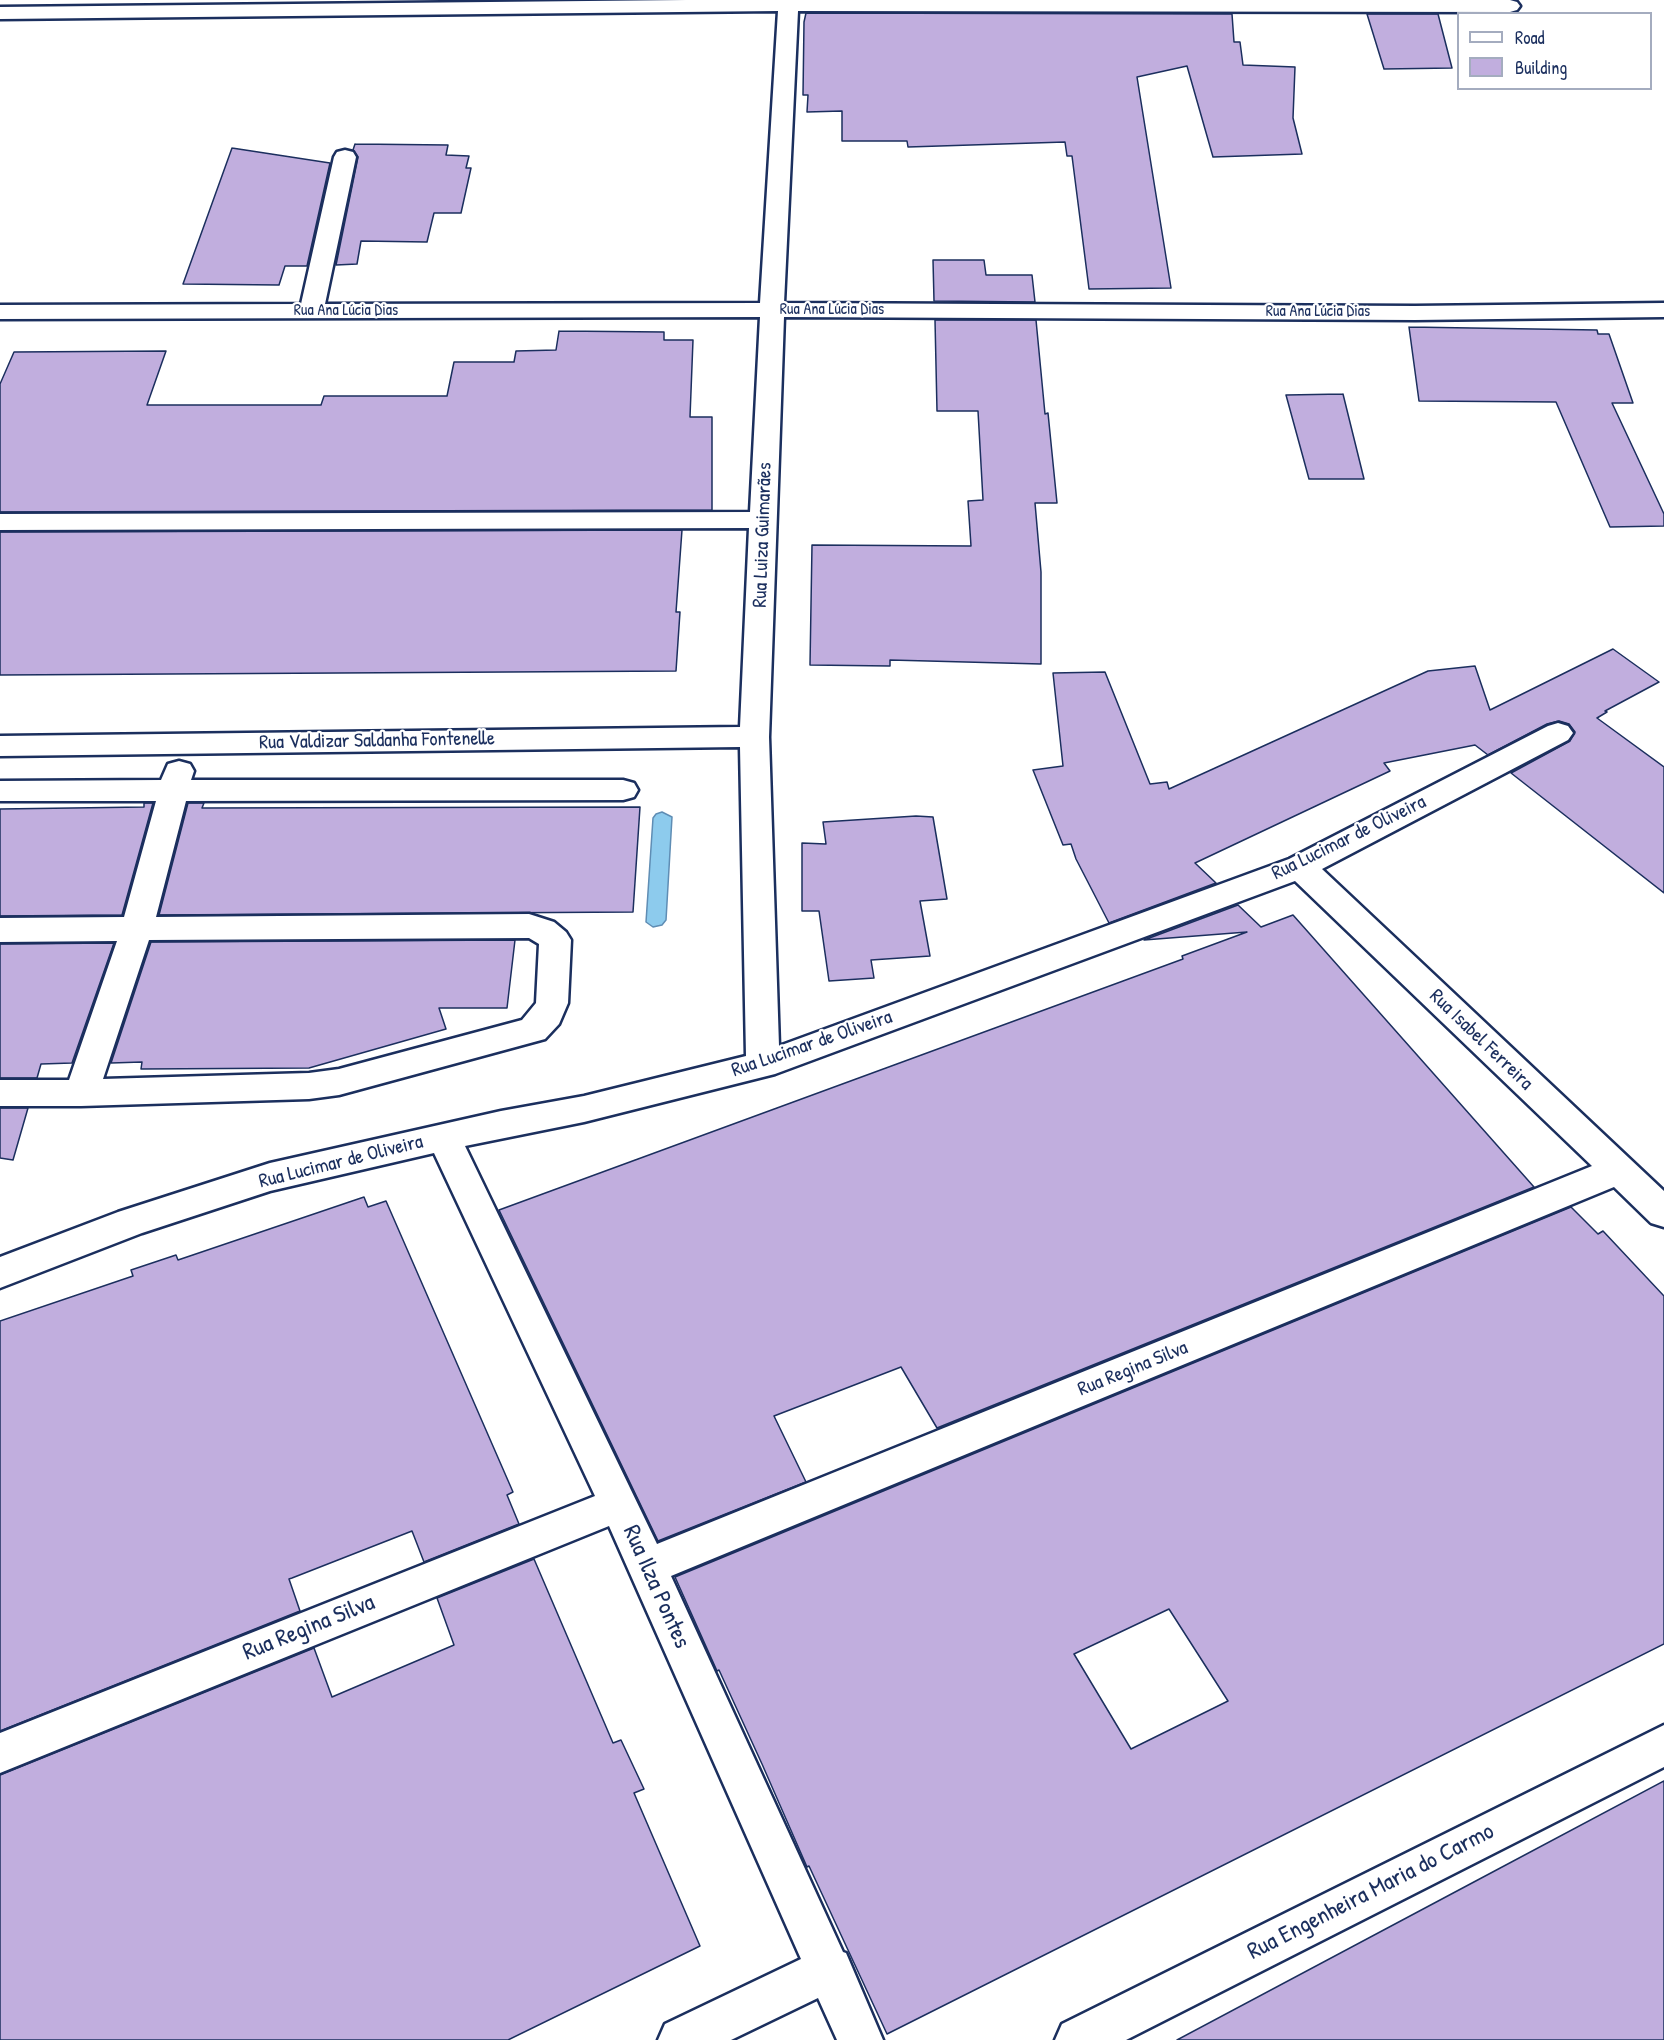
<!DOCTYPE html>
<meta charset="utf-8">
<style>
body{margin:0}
#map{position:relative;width:1664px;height:2040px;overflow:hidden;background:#fff;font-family:"Patrick Hand",sans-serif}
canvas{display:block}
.legend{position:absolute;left:1457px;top:12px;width:195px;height:78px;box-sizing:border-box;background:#fff;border:2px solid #a4acbf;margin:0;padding:8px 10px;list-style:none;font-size:18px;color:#1b2f5e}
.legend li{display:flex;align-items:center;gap:12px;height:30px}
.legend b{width:30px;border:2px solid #a4acbf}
</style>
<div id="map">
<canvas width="1664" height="2040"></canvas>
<ul class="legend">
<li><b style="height:8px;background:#fff"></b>Road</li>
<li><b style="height:16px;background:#c1aede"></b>Building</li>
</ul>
</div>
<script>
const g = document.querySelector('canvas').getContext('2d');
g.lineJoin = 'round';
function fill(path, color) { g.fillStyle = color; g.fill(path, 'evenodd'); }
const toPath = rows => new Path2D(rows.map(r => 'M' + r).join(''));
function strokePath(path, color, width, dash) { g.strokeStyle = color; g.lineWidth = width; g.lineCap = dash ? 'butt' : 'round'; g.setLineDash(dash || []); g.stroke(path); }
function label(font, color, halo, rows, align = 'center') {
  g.font = font + ' "Patrick Hand",sans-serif'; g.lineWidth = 4.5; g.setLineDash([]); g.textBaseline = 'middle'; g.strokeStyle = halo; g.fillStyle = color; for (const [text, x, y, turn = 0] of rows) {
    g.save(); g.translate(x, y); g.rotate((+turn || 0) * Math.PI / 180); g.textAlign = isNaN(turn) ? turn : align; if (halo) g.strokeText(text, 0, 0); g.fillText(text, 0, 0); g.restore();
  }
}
const water = toPath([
 [662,812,672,817,666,920,662,925,653,927,646,922,653,818,656,814,662,812]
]);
const building = toPath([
 [806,13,1232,14,1234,42,1240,42,1243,65,1295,67,1293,118,1302,154,1213,157,1187,66,1137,77,1171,288,1089,289,1072,156,1067,156,1065,142,908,147,907,141,842,141,842,111,807,112,808,95,803,95,804,22,806,13],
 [1367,14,1438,14,1452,68,1384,69,1367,14],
 [355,144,448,145,446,155,469,156,466,168,471,168,461,213,434,213,427,242,361,241,357,264,336,265,358,157,353,150,355,144],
 [232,148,330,163,307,266,285,266,279,285,183,284,232,148],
 [933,260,984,260,986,275,1032,275,1035,302,934,301,933,260],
 [935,320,1036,320,1045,414,1048,413,1057,503,1035,503,1041,572,1041,664,890,660,890,666,810,665,812,545,971,546,968,501,983,500,978,411,937,411,935,320],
 [1409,327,1597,330,1598,334,1609,334,1633,403,1612,403,1664,514,1664,526,1610,527,1556,402,1419,401,1409,327],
 [559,331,664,332,664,340,693,340,690,417,712,417,712,510,0,512,0,384,14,352,166,351,147,405,321,405,324,396,447,396,454,362,514,362,516,351,556,350,559,331],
 [1343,394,1364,479,1309,479,1286,395,1343,394],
 [682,530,676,612,680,612,676,671,0,675,0,532,682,530],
 [1613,649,1659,682,1605,711,1607,712,1597,718,1664,767,1664,893,1511,773,1570,741,1575,732,1569,724,1559,721,1547,724,1488,755,1475,745,1384,763,1390,771,1195,863,1216,883,1109,923,1076,859,1071,844,1063,845,1033,770,1063,766,1053,673,1105,672,1150,784,1167,782,1169,789,1428,671,1475,666,1490,710,1613,649],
 [144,803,153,803,122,915,0,916,0,809,144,807,144,803],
 [188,803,204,803,202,808,640,807,633,912,159,915,188,803],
 [916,816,933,817,947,899,920,901,930,956,871,960,874,978,829,981,819,911,802,911,802,843,826,844,823,822,916,816],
 [1238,905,1261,927,1293,915,1534,1187,937,1428,901,1367,774,1416,806,1482,658,1541,499,1210,1183,959,1182,956,1247,932,1144,940,1238,905],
 [515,940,507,1008,439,1008,446,1029,309,1068,141,1069,142,1062,111,1063,151,942,515,940],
 [114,943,72,1063,41,1064,37,1078,0,1078,0,944,114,943],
 [0,1108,28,1108,13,1160,0,1158,0,1108],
 [364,1197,368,1207,386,1201,513,1492,507,1495,519,1524,424,1562,412,1531,292,1578,289,1579,300,1611,0,1731,0,1321,133,1276,131,1270,176,1255,178,1260,364,1197],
 [1571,1207,1598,1234,1603,1231,1664,1296,1664,1644,887,2034,809,1866,807,1867,762,1764,719,1670,717,1671,675,1577,1571,1207],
 [1169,1609,1228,1701,1131,1749,1074,1654,1169,1609],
 [534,1559,613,1743,621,1740,644,1789,634,1793,700,1946,508,2040,0,2040,0,1775,314,1648,332,1697,454,1645,437,1598,534,1559],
 [1664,1781,1664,2040,1177,2040,1472,1883,1664,1781]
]);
const minor = toPath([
 [686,0,1510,0,1517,2,1520,6,1517,10,1510,12,798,11,784,303,1415,306,1664,303,1664,317,1415,320,784,317,769,737,779,1046,1289,859,1548,726,1558,723,1568,726,1573,733,1568,740,1322,869,1664,1191,1664,1227,1651,1223,1614,1187,671,1576,843,1952,846,1953,883,2040,837,2040,818,1998,731,2040,658,2040,665,2024,801,1959,609,1526,0,1773,0,1733,595,1496,434,1153,270,1191,142,1233,0,1288,0,1257,118,1212,270,1163,501,1111,584,1096,746,1056,740,747,0,756,0,736,740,727,749,528,0,530,0,514,750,512,760,317,0,319,0,305,301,304,334,157,337,152,345,150,353,152,356,157,325,304,760,303,778,11,0,19,0,7,686,0],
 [1295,881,1592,1166,657,1544,465,1146,584,1122,775,1074,1295,881],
 [179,761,190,764,194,771,191,780,623,780,634,783,638,790,634,797,623,800,186,801,156,917,529,914,554,922,566,932,571,940,568,1003,559,1024,545,1039,339,1095,309,1099,81,1106,0,1106,0,1080,69,1080,117,941,0,942,0,918,124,917,156,801,0,801,0,781,161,780,168,764,179,761],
 [529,938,539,944,536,1003,522,1020,339,1069,309,1073,103,1079,149,940,529,938],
 [1664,1725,1664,1767,1126,2040,1055,2040,1062,2024,1664,1725]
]);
const farStreetnames = [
 ["Rua Ana Lúcia Dias",832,310],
 ["Rua Ana Lúcia Dias",346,311],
 ["Rua Ana Lúcia Dias",1318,312]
];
const streetNames = [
 ["Rua Luiza Guimarães",763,535,-88],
 ["Rua Valdizar Saldanha Fontenelle",377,741,-1],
 ["Rua Lucimar de Oliveira",1349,838,-26],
 ["Rua Isabel Ferreira",1481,1040,44],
 ["Rua Lucimar de Oliveira",812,1044,-19],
 ["Rua Lucimar de Oliveira",341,1162,-14],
 ["Rua Regina Silva",1133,1369,-22]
];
const nearStreetnames = [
 ["Rua Ilza Pontes",656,1587,66],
 ["Rua Regina Silva",309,1628,-22],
 ["Rua Engenheira Maria do Carmo",1371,1892,-27]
];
fill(water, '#8dcbed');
strokePath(water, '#5f8db4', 1.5);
fill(building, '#c1aede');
strokePath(building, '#1b2f5e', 1.5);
strokePath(minor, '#1b2f5e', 5);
fill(minor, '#fff');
label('16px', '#1b2f5e', '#fff', farStreetnames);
label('20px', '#1b2f5e', '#fff', streetNames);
label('24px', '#1b2f5e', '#fff', nearStreetnames);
</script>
